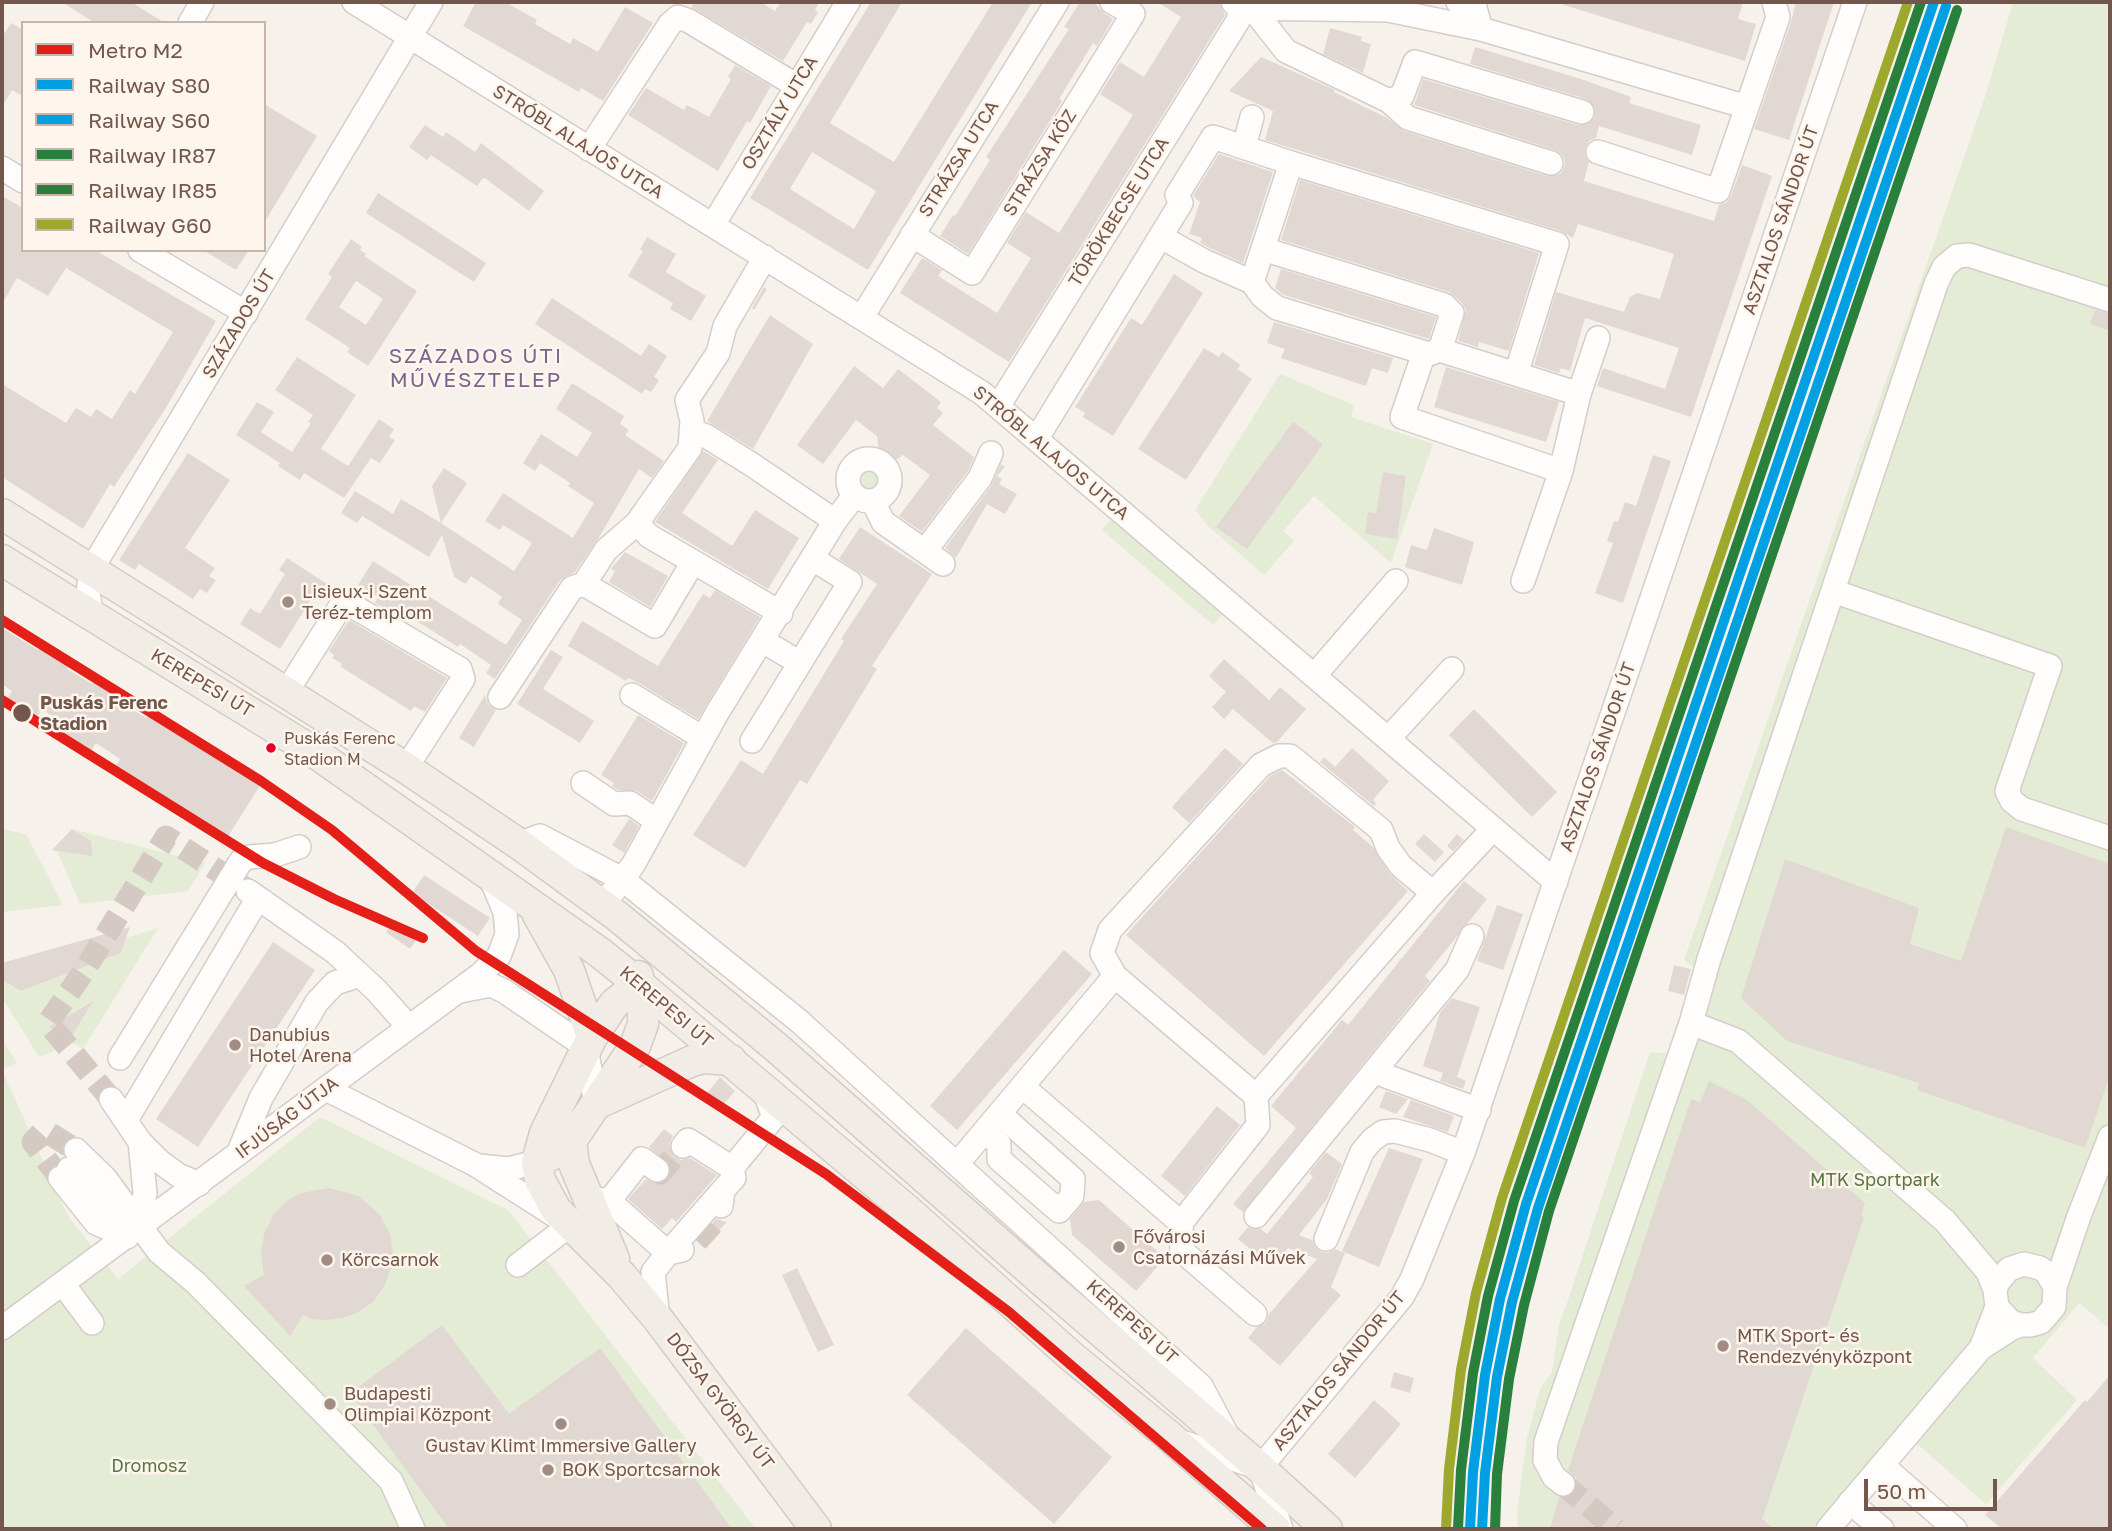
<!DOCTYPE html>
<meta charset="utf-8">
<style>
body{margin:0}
#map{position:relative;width:2112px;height:1531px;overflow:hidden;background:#f6f1eb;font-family:"Golos Text",sans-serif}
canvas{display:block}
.frame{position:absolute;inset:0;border:4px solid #73564c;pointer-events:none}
.legend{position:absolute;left:21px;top:21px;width:245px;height:231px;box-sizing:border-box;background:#fef5ec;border:2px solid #c6b5ac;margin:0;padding:9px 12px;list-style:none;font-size:21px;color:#73564c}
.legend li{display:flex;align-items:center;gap:14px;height:35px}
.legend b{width:35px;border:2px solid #c6b5ac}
.scale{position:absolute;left:1864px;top:1479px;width:133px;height:32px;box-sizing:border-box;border:4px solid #73564c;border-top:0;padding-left:9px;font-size:21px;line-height:24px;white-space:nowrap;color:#73564c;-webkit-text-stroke:5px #fef5ec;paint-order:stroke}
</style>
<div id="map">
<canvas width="2112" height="1531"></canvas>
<div class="frame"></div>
<ul class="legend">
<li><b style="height:9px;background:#e41f18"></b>Metro M2</li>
<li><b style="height:9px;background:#00a0e3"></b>Railway S80</li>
<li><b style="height:9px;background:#00a0e3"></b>Railway S60</li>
<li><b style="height:9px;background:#29803c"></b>Railway IR87</li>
<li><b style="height:9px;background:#29803c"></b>Railway IR85</li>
<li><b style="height:9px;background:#9ea82c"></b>Railway G60</li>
</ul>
<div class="scale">50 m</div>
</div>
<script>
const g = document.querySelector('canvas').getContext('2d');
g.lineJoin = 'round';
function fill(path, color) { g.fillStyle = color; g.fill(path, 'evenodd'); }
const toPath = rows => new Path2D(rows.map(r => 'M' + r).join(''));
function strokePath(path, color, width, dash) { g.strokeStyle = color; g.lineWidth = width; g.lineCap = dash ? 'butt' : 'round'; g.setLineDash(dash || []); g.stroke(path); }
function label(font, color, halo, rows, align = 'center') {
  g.font = font + ' "Golos Text",sans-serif'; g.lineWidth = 5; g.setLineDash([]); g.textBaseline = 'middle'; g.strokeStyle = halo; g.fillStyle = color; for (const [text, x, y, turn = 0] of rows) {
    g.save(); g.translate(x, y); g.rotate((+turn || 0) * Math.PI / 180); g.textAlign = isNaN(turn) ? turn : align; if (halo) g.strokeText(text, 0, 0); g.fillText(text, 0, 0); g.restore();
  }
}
const green = toPath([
 [2013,2,2110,2,2110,1329,2079,1303,2033,1358,2077,1400,1986,1504,1909,1437,1829,1529,1518,1529,1517,1513,1527,1438,1540,1389,1552,1372,1559,1324,1567,1303,1650,1052,1676,1054,1678,1036,1695,968,1684,960,1985,97],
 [1280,374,1354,405,1351,417,1433,444,1391,563,1314,496,1283,531,1294,541,1264,575,1208,526,1195,510],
 '858 479a10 10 0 1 1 20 0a10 10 0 1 1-20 0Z',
 [1113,517,1170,566,1172,571,1176,571,1224,613,1213,625,1102,530],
 [2,829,26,834,63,905,2,912],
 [72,829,205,863,188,891,80,904,57,851,91,855,91,841],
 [158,928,83,1049,74,1043,39,1057,2,997,2,980,21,991,121,953,126,938],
 [91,1002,70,1039,50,1027,50,1026],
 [2,1039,17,1063,6,1068,2,1061],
 [2,1070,68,1216,118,1279,320,1117,508,1210,756,1529,2,1529]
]);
const building = toPath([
 [62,2,131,2,165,23,95,23],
 [476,2,505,2,537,20,535,24,570,44,573,38,598,52,625,7,653,23,603,101,581,88,579,92,463,26],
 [694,2,760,2,775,11,781,2,819,2,815,10,818,12,811,24,807,22,783,61,691,7],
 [871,2,902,2,830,123,894,162,993,2,1032,2,868,270,750,198],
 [812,152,876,191,854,229,790,189],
 [1080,2,1094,2,1105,14,1113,19,1097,46,1093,43,1059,99,1062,101,968,254,940,236,953,215,955,216,990,160,986,157,1069,29,1064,27],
 [1157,2,1219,2,1225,15,1009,362,900,293,922,258,942,270,938,276,997,313,1031,258,1007,243,1026,212,1059,233,1133,115,1100,94,1120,62,1144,77,1181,17],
 [1565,2,1743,2,1738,19,1756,24,1745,61,1564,5],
 [1796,2,1834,2,1789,140,1754,129,1791,22],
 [11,23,23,30,23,96,12,90,2,107,2,37],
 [1330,28,1362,37,1361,41,1371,44,1363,73,1323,54],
 [1475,47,1581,79,1631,97,1629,103,1701,125,1692,155,1599,126,1596,138,1589,141,1585,148,1585,156,1589,162,1584,181,1714,221,1719,205,1727,202,1731,196,1742,165,1772,176,1691,417,1597,386,1603,368,1665,389,1679,348,1585,318,1570,371,1561,368,1559,373,1534,365,1556,292,1624,312,1630,297,1637,293,1660,299,1674,254,1578,224,1573,238,1561,231,1265,140,1273,111,1229,91,1261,57,1335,90,1334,92,1387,118,1404,131,1547,176,1560,174,1564,168,1565,161,1562,154,1555,150,1414,105,1423,79,1578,125,1586,125,1595,117,1595,108,1586,99,1470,64],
 [735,65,771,86,750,123,747,121,718,171,628,115,646,88,684,110,687,105,709,117,731,79,728,77],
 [264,104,317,136,264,223],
 [425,125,443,137,446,132,475,152,481,143,544,191,529,211,486,179,483,178,477,186,431,155,427,160,409,147],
 [1219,154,1273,172,1243,263,1210,248,1200,243,1202,238,1189,234,1200,202,1193,196],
 [1300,180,1539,253,1509,351,1479,342,1478,347,1458,341,1466,310,1462,303,1449,292,1281,240],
 [378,193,486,263,474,282,366,213],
 [2,196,23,208,23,250,95,250,216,321,164,411,114,487,110,484,83,529,2,477,2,384,66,423,76,408,91,417,96,409,112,419,130,390,135,394,173,332,66,268,48,296,17,278,2,304],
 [647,237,676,254,666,272,706,296,691,321,670,309,673,303,628,276,643,251,640,250],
 [351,239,362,247,360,250,366,254,364,256,417,291,368,366,347,352,350,348,305,319,332,277,328,274],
 [356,281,383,299,366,325,339,307],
 [203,250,249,250,236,270],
 [1281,269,1436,317,1429,339,1284,295,1275,288],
 [1174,274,1203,293,1113,436,1083,417,1085,413,1075,407,1131,318,1142,325],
 [764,287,767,289,754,310,752,308],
 [552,298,641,356,649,344,667,356,654,377,659,380,651,392,645,389,642,394,535,324],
 [2095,310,2110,314,2110,331,2090,324],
 [770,315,813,344,753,449,707,421],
 [1274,322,1393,358,1388,373,1372,368,1366,386,1281,358,1285,349,1267,343],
 [1204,348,1219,357,1222,352,1241,365,1237,369,1252,379,1186,480,1138,449],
 [297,357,356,395,321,449,348,466,379,419,394,429,389,437,395,440,380,463,371,458,344,498,304,473,300,480,278,466,280,463,236,435,257,402,274,412,261,432,292,452,311,423,308,422,313,415,275,390],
 [854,366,883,388,898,369,941,402,937,408,943,413,933,425,974,457,968,471,922,532,899,516,930,475,903,455,896,460,883,457,879,451,877,436,856,420,823,464,797,445],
 [1446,367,1559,402,1546,442,1434,407],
 [572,383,624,416,620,424,629,430,625,435,664,461,652,478,639,469,598,539,575,572,560,580,495,679,486,673,491,665,460,644,458,647,402,612,399,617,375,603,378,597,358,585,373,561,506,645,522,620,498,604,502,597,471,576,466,584,454,577,442,535,429,557,362,516,357,523,341,513,355,491,393,514,401,499,441,523,432,486,444,468,467,483,441,523,514,571,532,543,503,525,500,530,485,521,503,493,573,538,594,503,568,486,570,483,540,463,535,471,523,463,541,434,577,457,592,433,556,409],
 [1293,422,1323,444,1247,549,1216,527],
 [703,451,718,460,682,513,732,546,755,510,799,538,768,589,655,522],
 [188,453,230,480,185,548,215,568,209,576,216,580,207,593,200,589,193,599,139,564,135,570,119,560],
 [1653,455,1671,461,1623,603,1595,593,1613,543,1607,541,1614,521,1618,522,1625,502,1636,506],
 [1001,464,1005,467,997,476,1002,479,999,484,1017,494,1005,514,987,504,956,558,945,548,991,486],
 [1383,472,1406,476,1397,539,1365,534,1368,512,1376,513],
 [860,527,932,574,872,666,877,669,807,784,800,780,745,868,693,835,741,760,763,774,844,641,841,639,877,584,839,559],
 [1434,528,1474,542,1462,585,1405,567,1411,545,1427,550],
 [625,552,668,576,650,607,609,582,615,571,611,569],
 [287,558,327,584,320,596,315,593,280,649,240,624,250,608,260,614,285,574,279,570],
 [715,590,760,617,698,719,639,683,628,678,626,681,568,646,582,621,658,666,703,594,710,598],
 [349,620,447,678,425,712,414,706,411,711,341,667,342,664,332,658,334,655,329,651],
 [2,628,38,650,40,646,70,664,67,669,92,684,95,680,124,698,121,703,146,718,149,713,261,784,227,838,115,767,120,759,96,743,90,752,61,734,66,725,42,709,36,718,7,700,12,691,2,684],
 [551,650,563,657,543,689,594,721,580,743,517,704],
 [1224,659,1269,700,1280,687,1306,709,1277,742,1273,743,1233,709,1224,719,1212,707,1226,692,1209,676],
 [485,695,488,704,496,710,474,747,459,738],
 [1474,709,1557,792,1532,817,1449,735],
 [638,715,684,743,652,801,637,791,618,790,612,786,614,783,601,775],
 [1225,748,1243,764,1189,823,1172,807],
 [1352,748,1389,781,1373,800,1376,803,1374,806,1320,762,1324,757,1335,767],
 [1282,770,1355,827,1353,830,1373,847,1390,874,1408,891,1264,1056,1126,935,1270,776],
 [629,819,639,826,624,853,612,845],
 [2006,827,2110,864,2110,1075,2085,1148,1917,1090,1919,1083,1787,1041,1741,998,1785,859,1919,908,1910,944,1961,961],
 [72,829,91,841,92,856,52,850],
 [1424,834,1444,852,1435,862,1415,844],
 [1457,834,1464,840,1453,851,1447,846],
 [424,875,490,918,478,936,412,893],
 [1464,881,1487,899,1425,976,1430,981,1243,1212,1233,1204,1296,1128,1271,1106,1342,1020,1348,1025],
 [1497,905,1523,914,1503,970,1477,961],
 [395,920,419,936,410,949,386,932],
 [130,927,121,953,21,991,2,980,2,963],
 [273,942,315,970,198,1147,156,1119],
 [1064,950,1092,974,957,1130,930,1106],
 [1674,965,1691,969,1684,995,1668,991],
 [1452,998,1480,1007,1457,1077,1466,1081,1463,1089,1440,1081,1443,1073,1423,1066,1440,1013],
 [93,1001,70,1039,49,1027],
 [720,1077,735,1091,722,1106,707,1093],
 [1709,1081,1747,1100,1865,1203,1861,1215,1864,1218,1762,1519,1775,1529,1550,1529,1559,1497,1569,1497,1577,1487,1576,1478,1568,1470,1691,1099,1700,1102],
 [1386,1091,1408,1099,1396,1114,1379,1107],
 [1411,1100,1454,1116,1448,1132,1403,1117],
 [1217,1106,1240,1125,1185,1196,1161,1176],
 [664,1129,673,1136,669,1144,674,1156,681,1160,690,1158,717,1175,676,1222,672,1218,662,1229,628,1199,646,1179,656,1184,663,1182,669,1178,671,1171,669,1164,649,1147],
 [1389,1148,1423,1159,1379,1267,1342,1251],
 [1326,1152,1342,1164,1327,1199,1299,1235,1312,1240,1315,1247,1321,1252,1328,1253,1335,1249,1345,1253,1331,1287,1341,1295,1280,1366,1248,1338,1257,1327,1265,1324,1269,1314,1317,1259,1288,1248,1273,1267,1238,1239,1248,1227,1261,1229,1267,1234,1313,1177,1309,1173],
 [329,1188,359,1196,380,1215,390,1234,393,1252,391,1268,385,1285,373,1302,357,1313,343,1318,326,1320,312,1319,303,1315,290,1336,244,1286,264,1275,261,1252,264,1234,273,1215,287,1201,301,1193],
 [1099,1200,1165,1258,1136,1291,1072,1235,1070,1219,1084,1202],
 [716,1219,727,1222,703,1247,697,1241],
 [797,1268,834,1345,818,1352,782,1275],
 [442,1325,509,1414,600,1348,732,1529,449,1529,350,1393],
 [966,1328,1112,1457,1054,1524,907,1395],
 [1394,1372,1414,1378,1410,1393,1390,1387],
 [2110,1375,2110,1529,2002,1529,1985,1515,2085,1400,2087,1402],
 [1374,1400,1401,1424,1355,1478,1328,1454]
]);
const minorTunnel = toPath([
 [111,1099,48,1023,84,971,166,837,246,889],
 [657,1170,660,1173,683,1146],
 [60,1178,33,1142,44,1130,76,1150],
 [697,1241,720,1216],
 [1563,1484,1616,1529]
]);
const minor = toPath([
 [354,2,982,393,1556,882],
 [1458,2,1475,8,1481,29],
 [1239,8,1388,10,1481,29,1747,107,1718,191,1598,152],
 [1252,8,1286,51,1389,101,1402,96,1415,62,1582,112],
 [190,23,202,2],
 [1389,101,1408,118,1551,163],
 [1747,107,1778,17,1774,2],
 [1244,147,1252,117],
 [589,149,670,24,678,17,689,21,797,86],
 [1291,163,1557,244,1516,374],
 [2,168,23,181],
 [713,225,848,2],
 [912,235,972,273,1133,14,1112,2],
 [1161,237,1204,261,1252,282,1262,296,1277,308,1429,354,1440,350,1579,394,1598,338],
 [1263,249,1444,305,1452,313,1440,350],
 [140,250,246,313],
 [862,317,1057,2],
 [1424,353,1402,417,1561,471],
 [999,405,1239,19,1239,8,1233,2],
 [691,431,706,436,751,464,835,521],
 [1037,438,1181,203,1177,195,1213,137,1291,163,1252,282],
 '848 480a21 21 0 1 1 42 0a21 21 0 1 1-42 0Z',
 [873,501,883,522,943,564],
 [637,523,649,536,781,613],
 [925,551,980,478,991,453],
 [1523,581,1561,471,1579,394],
 [584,584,655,626,693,562],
 [1833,591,2050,666,2007,791,2012,801,2022,809,2110,838],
 [92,616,88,593,91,570,431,2],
 [800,663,850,582,813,559],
 [1314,676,1396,581],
 [287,691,344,601,460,669,463,679,406,768],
 [632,695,703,738],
 [500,697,572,588,584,584,606,550,637,523,690,448,692,421,687,400,718,353,725,326,765,257],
 [1388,739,1452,669],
 [752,741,800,663,763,641],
 [583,783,614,804,630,803,657,821],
 [519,844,540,836,622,879,799,1021,1201,1386,1226,1433],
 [248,891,335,952,376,990,409,1027],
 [1433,893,1401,866,1388,848,1381,830,1290,756,1279,756,1261,765,1110,930,1102,953,1115,976,1256,1096,1433,893,1493,829],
 [603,905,633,865,717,713,835,521,854,496],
 [460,991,491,985,504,991,586,1047,596,1104],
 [1691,1023,1738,1041,1945,1221,1988,1272,1995,1290],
 [120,1058,241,861,249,857,275,855,299,847],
 [1375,1072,1479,1110],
 [1023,1087,1181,1223],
 [326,1089,476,1165,570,1225,518,1265],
 [111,1099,140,1142,159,1161,178,1175,199,1184],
 [126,1120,258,898],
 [985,1132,999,1144,999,1159,1059,1211,1072,1196,1073,1179,1000,1114],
 [683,1146,688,1140,732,1168,734,1178,723,1190,721,1206],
 [76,1150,105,1178,159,1252,196,1283,391,1481,413,1529],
 [238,1154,261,1098,317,1002,335,983,360,975],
 [957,1164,1115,976],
 [479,1166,508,1169,537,1162],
 [732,1168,774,1117,763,1088],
 [69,1169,83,1178,118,1222],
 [60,1178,96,1223,127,1237],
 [586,1197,609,1201,668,1253,682,1250],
 [609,1201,642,1159,657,1170],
 [1256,1216,1457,970,1472,936],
 [139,1228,145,1193,140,1142],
 [1326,1239,1362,1152,1372,1140,1383,1132,1395,1131,1430,1140,1463,1153],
 [63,1284,92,1323],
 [2055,1287,2079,1216,2110,1137],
 [1255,1314,1182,1251,1181,1223,1258,1125,1256,1096],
 [658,1319,653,1272,668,1253,723,1190],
 [2,1328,481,974,499,956,507,934,505,912,489,874],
 [1981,1348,1997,1307,1995,1290,1998,1282,2009,1269,2024,1264,2040,1268,2047,1273,2055,1287,2054,1307,2041,1322,2031,1325,2021,1325,2011,1322,1997,1307],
 [1185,1443,1260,1468,1281,1529],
 [1882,1465,1955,1529],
 [1260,1468,1402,1297,1412,1279,1463,1153,1855,2],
 [1563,1484,1554,1477,1545,1460,1546,1442,1691,1023,1709,959,1936,284,1944,267,1957,256,1969,255,2110,300],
 [1850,1502,1882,1529],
 [1828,1529,1981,1348,2012,1328,2021,1325]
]);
const major = toPath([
 [2,514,406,768,519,844,617,916,777,1048,1041,1280,1260,1468,1327,1529],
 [2,560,314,752,599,952,639,984,906,1209,1072,1357,1169,1436,1275,1529],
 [538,915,569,970,592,1037],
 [639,984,614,1004,592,1037,545,1133,537,1162,540,1180,556,1210,622,1276,658,1319,816,1529],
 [596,1104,692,1061,704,1058,731,1060],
 [571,1141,574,1164,614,1259],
 [537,1162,561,1150,571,1141,635,1046,643,1024,643,1011,638,976]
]);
const rail = toPath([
 [1483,1529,1485,1473,1497,1383,1515,1294,1538,1207,1946,2]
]);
const rail1 = toPath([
 [1470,1529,1473,1472,1485,1375,1500,1299,1526,1204,1934,2]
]);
const rail2 = toPath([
 [1482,1529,1485,1473,1497,1377,1512,1302,1538,1208,1946,6]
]);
const rail3 = toPath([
 [1458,1528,1461,1470,1473,1373,1488,1296,1514,1201,1921,2]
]);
const rail4 = toPath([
 [1495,1529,1497,1474,1509,1379,1524,1305,1549,1211,1957,10]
]);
const rail5 = toPath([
 [1446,1528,1449,1469,1461,1370,1476,1293,1502,1198,1908,2]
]);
const metro1 = toPath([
 [2,620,261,781,332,830,476,951,826,1174,1009,1312,1262,1529],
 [2,700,263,863,334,899,423,938]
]);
const markers = [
 [288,602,7,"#a18c84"],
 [22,713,10,"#73564c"],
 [271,748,6,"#e4002b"],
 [235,1045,7,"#a18c84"],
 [1119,1247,7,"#a18c84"],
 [327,1260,7,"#a18c84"],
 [1723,1346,7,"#a18c84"],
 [330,1404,7,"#a18c84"],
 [561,1424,7,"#a18c84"],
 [548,1470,7,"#a18c84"]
];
const busNames = [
 ["Puskás Ferenc",284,739],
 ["Stadion M",284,760]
];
const streetNames = [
 ["OSZTÁLY UTCA",780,113,-59],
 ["STRÓBL ALAJOS UTCA",578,142,32],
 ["STRÁZSA UTCA",959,159,-58],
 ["STRÁZSA KÖZ",1040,163,-58],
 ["TÖRÖKBECSE UTCA",1119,212,-58],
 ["ASZTALOS SÁNDOR ÚT",1781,220,-71],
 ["SZÁZADOS ÚT",239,324,-59],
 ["STRÓBL ALAJOS UTCA",1051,453,40],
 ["KEREPESI ÚT",202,683,31],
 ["ASZTALOS SÁNDOR ÚT",1598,757,-71],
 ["KEREPESI ÚT",666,1007,40],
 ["IFJÚSÁG ÚTJA",287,1118,-37],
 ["KEREPESI ÚT",1132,1322,42],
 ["ASZTALOS SÁNDOR ÚT",1339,1371,-51],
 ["DÓZSA GYÖRGY ÚT",720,1401,53]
];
const poiNames = [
 ["Lisieux-i Szent",302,592],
 ["Teréz-templom",302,613],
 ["Danubius",249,1035],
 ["Hotel Arena",249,1056],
 ["Fővárosi",1133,1237],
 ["Csatornázási Művek",1133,1258],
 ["Körcsarnok",341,1260],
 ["MTK Sport- és",1737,1336],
 ["Rendezvényközpont",1737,1357],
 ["Budapesti",344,1394],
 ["Olimpiai Központ",344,1415],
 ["Gustav Klimt Immersive Gallery",561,1446,"center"],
 ["BOK Sportcsarnok",562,1470]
];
const stopNames = [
 ["Puskás Ferenc",40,703],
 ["Stadion",40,724]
];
const parkNames = [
 ["MTK Sportpark",1875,1180],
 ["Dromosz",149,1466]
];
const quarterNames = [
 ["SZÁZADOS ÚTI",476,356],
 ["MŰVÉSZTELEP",476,380]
];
fill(green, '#e5ecd6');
fill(building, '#e2d8d3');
strokePath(minorTunnel, '#d5cac3', 23, [23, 11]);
strokePath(minor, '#d5cdc8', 26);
strokePath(major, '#d5cbc6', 33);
strokePath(minor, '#fefdfc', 23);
strokePath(major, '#f2ece6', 30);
strokePath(rail, '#e4e2e5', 5, [10, 7]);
strokePath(rail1, '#00a0e3', 10);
strokePath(rail2, '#00a0e3', 10);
strokePath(rail3, '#29803c', 10);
strokePath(rail4, '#29803c', 10);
strokePath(rail5, '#9ea82c', 10);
strokePath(metro1, '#e41f18', 10);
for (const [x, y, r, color] of markers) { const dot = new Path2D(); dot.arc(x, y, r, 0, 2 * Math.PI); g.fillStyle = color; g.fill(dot); strokePath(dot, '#fef5ec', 2.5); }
label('16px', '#73564c', '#fef5ec', busNames, 'left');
label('18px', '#73564c', '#fef5ec', streetNames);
label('18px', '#73564c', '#fef5ec', poiNames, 'left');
label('bold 18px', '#73564c', '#fef5ec', stopNames, 'left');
label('18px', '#597844', '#fef5ec', parkNames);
g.letterSpacing = '2px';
label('21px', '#7c6490', '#fef5ec', quarterNames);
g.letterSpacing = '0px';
</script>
